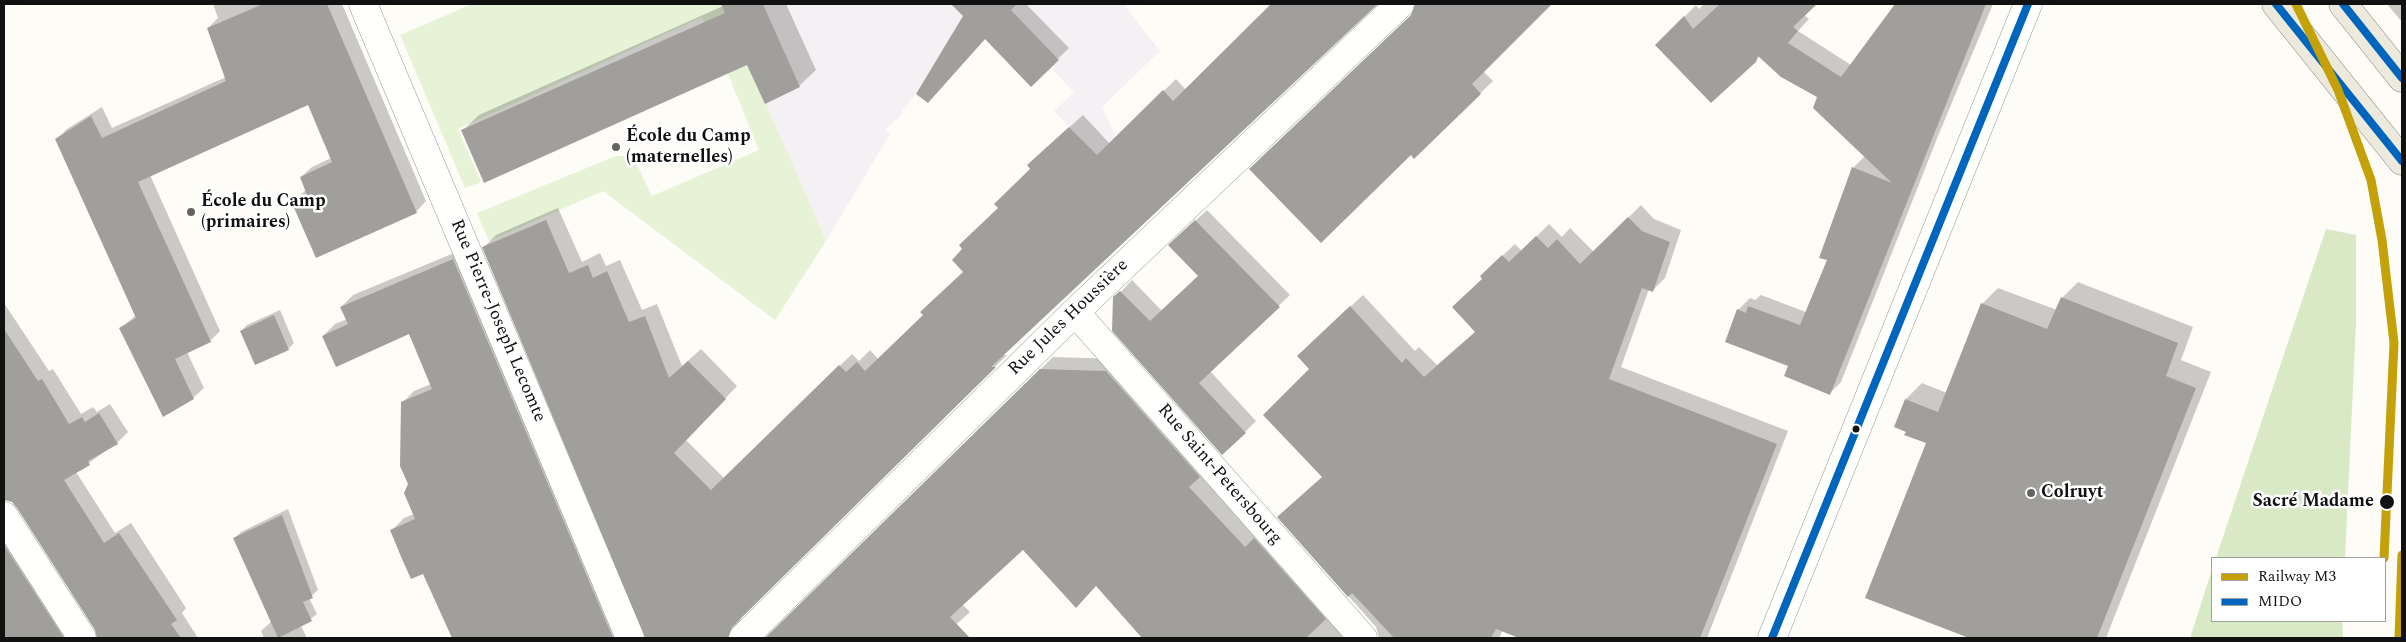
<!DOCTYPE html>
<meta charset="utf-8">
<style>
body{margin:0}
#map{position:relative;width:2406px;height:642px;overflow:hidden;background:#fdfcf7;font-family:Spectral,serif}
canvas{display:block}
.frame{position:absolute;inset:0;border:5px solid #111;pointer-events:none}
.legend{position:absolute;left:2211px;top:557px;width:175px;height:65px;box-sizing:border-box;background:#fff;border:1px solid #a0a0a0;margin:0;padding:6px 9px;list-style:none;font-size:15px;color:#111}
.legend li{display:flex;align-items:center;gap:10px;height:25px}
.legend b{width:25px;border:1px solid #a0a0a0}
</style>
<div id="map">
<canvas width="2406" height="642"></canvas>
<div class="frame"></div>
<ul class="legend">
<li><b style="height:6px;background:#c4a009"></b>Railway M3</li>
<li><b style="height:6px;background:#0065bd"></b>MIDO</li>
</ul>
</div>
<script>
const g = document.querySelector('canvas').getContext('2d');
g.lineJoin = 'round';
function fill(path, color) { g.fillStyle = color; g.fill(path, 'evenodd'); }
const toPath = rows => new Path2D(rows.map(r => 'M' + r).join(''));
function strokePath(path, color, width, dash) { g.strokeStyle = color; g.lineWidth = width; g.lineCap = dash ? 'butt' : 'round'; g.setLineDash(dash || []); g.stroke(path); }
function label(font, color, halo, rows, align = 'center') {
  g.font = font + ' Spectral,serif'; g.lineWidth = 5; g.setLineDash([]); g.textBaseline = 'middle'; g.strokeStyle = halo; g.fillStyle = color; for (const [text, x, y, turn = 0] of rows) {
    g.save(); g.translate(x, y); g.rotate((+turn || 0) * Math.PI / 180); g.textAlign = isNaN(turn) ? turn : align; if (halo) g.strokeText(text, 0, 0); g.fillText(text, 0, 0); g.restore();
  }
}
const industrial = toPath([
 [763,4,974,4,963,16,915,95,902,111,903,113,886,129,890,134,826,241,764,103,800,87],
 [1006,4,1123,4,1160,51,1102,107,1124,154,1116,175,1054,111,1074,92,1052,69,1059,60]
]);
const green = toPath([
 [472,4,722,4,826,241,775,320,603,191,489,241,477,213,616,156,624,156,637,165,652,196,759,150,726,69,702,17,458,129,481,182,465,188,400,35]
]);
const forest = toPath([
 [2326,229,2356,235,2356,323,2345,558,2216,558],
 [2212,570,2212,621,2342,621,2343,638,2190,638]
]);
const shadow = toPath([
 [213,4,342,4,426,201,416,212,292,202,306,190,301,177,312,167,331,158,308,103,150,175,220,331,210,341,187,352,204,388,193,398,121,328,136,315,57,139,67,129,102,107,112,128,226,77,208,28,218,18],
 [722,4,786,4,816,70,799,86,748,63,462,131,479,115,723,6],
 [976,4,1026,4,1069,48,1031,85,986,38,928,101,965,14],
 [1273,4,1376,4,1002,355,1007,355,744,613,740,620,740,628,747,638,646,638,646,632,484,247,496,235,558,208,582,262,600,253,606,266,620,260,642,310,657,304,682,366,701,349,737,386,686,440,724,478,852,354,859,361,870,350,878,359,925,315,964,272,999,208,1032,169,1041,153,1083,115,1110,144,1176,79,1186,90],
 [1416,4,1550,4,1483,71,1493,81,1414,157,1413,14],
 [1704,4,1815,4,1804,15,1809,19,1798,31,1851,65,1896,4,1993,4,1938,136,1841,382,1830,393,1789,365,1738,310,1750,298,1755,300,1761,295,1806,312,1828,260,1853,168,1865,156,1819,96,1760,56,1755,61,1657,45,1696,5,1699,9],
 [2387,4,2402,4,2402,22],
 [1641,205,1654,219,1681,230,1665,278,1652,291,1649,289,1621,367,1788,431,1707,638,1522,638,1503,630,1499,638,1379,638,1376,627,1279,518,1323,477,1311,369,1311,343,1363,295,1415,351,1419,347,1437,365,1476,332,1483,278,1494,264,1515,244,1522,251,1549,224,1562,237,1570,228,1594,252],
 [1207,210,1290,295,1210,371,1256,421,1245,432,1115,298,1132,280,1162,311,1199,275,1181,234],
 [466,248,621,638,453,638,424,572,392,530,404,518,414,514,402,403,414,391,431,384,409,332,323,336,335,324,347,319,341,307,353,295],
 [2078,282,2193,327,2181,360,2211,372,2106,638,1972,638,1867,597,1928,442,1907,432,1906,399,1922,383,1947,393,1982,304,1998,288,2057,310,2062,298],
 [4,303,49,371,53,369,81,414,93,407,97,412,110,404,128,432,117,443,76,472,115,533,131,523,186,608,182,613,198,638,99,638,96,629,18,507,12,501,4,499],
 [280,310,294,343,288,349,241,331,247,325],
 [1053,357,1119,359,1367,638,1161,638,1154,631,1144,638,1097,585,1023,548,962,604,970,612,941,638,765,638],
 [288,509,318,590,309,598,317,614,301,626,307,638,264,638,261,631,272,621,235,538,241,532],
 [4,517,82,638,4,638]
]);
const building = toPath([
 [263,4,327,4,417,213,316,258,291,201,307,195,300,177,332,162,308,105,138,182,211,342,175,359,194,399,163,417,119,328,136,318,55,139,91,116,102,138,226,81,207,28],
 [721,4,763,4,800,87,765,104,747,65,484,183,461,130,725,13],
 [951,4,1017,4,1011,10,1059,60,1031,87,985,39,928,103,916,94,963,16],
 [1271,4,1378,4,991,367,996,367,732,627,728,638,645,638,482,247,546,220,569,273,588,265,593,278,607,271,629,322,645,316,669,378,688,361,726,399,674,453,711,490,839,365,846,372,857,362,865,371,923,315,920,312,963,272,952,260,962,249,959,245,998,208,994,204,1030,169,1027,165,1069,127,1097,155,1163,90,1173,101],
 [1415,4,1552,4,1472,84,1481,94,1414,159,1411,155,1321,243,1249,169,1411,15],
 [1720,4,1817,4,1793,27,1798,31,1788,43,1841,77,1895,4,1986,4,1830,395,1784,376,1788,366,1725,342,1737,309,1746,313,1748,306,1800,325,1827,260,1819,258,1852,167,1892,183,1813,108,1817,97,1781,77,1758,56,1756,62,1711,103,1655,45,1684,16,1693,29],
 [1628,217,1642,231,1670,242,1653,292,1642,288,1609,379,1777,444,1700,638,1519,638,1496,629,1491,638,1394,638,1352,593,1348,597,1277,517,1322,477,1263,415,1309,369,1297,356,1350,306,1402,363,1406,358,1424,377,1475,332,1452,307,1482,279,1480,276,1502,255,1509,262,1536,236,1548,248,1557,239,1580,264],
 [1195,220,1280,307,1199,383,1246,433,1222,455,1112,331,1113,297,1120,291,1150,321,1198,276,1168,245],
 [453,259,613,638,452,638,423,574,411,579,402,559,390,530,415,519,404,493,408,484,400,466,401,402,432,389,409,334,336,367,322,336,348,324,340,307],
 [2061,297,2178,343,2166,376,2196,388,2097,638,1969,638,1865,598,1926,443,1904,435,1906,432,1894,427,1905,399,1938,412,1981,303,2047,329],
 [274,315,289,350,255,365,240,331],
 [4,329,38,381,42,379,69,424,82,417,85,422,99,413,118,444,88,461,90,465,64,480,104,543,119,533,177,620,171,624,181,638,97,638,95,630,17,508,12,502,4,500],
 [1040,369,1106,371,1200,477,1189,487,1245,547,1254,538,1326,619,1306,638,1142,638,1096,586,1076,608,1023,550,950,617,970,638,765,638],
 [282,515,313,598,303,602,312,621,278,638,233,538],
 [4,545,64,638,4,638]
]);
const minor = toPath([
 [363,4,630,638],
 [1075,312,1363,638],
 [4,516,82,638],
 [743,638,1075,312,1400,4],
 [1772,638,2028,4]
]);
const major = toPath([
 [2276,4,2402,161],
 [2343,4,2402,78]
]);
const bus1 = toPath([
 [2276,4,2402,161],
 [2343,4,2402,78],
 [1772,638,2028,4]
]);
const rail1 = toPath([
 [2296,4,2338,90,2371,180,2382,240,2394,343,2384,558],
 [2399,638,2402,555]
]);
const markers = [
 [616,147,5,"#646362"],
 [191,212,5,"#646362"],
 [1856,429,4.5,"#111"],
 [2031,493,5,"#646362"],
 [2387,502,8,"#111"]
];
const poiNames = [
 ["École du Camp",626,137],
 ["(maternelles)",626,158],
 ["École du Camp",201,202],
 ["(primaires)",201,223],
 ["Colruyt",2041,493]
];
const streetNames = [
 ["Rue Jules Houssière",1069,318,-44],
 ["Rue Pierre-Joseph Lecomte",497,321,67],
 ["Rue Saint-Petersbourg",1219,475,49]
];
const stopNames = [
 ["Sacré Madame",2374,502]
];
fill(industrial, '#f5f0f3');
fill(green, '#e7f3d7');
fill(forest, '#d8eac5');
fill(shadow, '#0003');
fill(building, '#a19f9c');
strokePath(minor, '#979795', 29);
strokePath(major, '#858482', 29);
strokePath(minor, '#fffffe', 28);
strokePath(major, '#ede9dc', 28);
strokePath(bus1, '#0065bd', 8);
strokePath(rail1, '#c4a009', 9);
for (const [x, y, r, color] of markers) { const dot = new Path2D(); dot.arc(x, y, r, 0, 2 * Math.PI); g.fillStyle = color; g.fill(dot); strokePath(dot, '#fff', 2); }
label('bold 18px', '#111', '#fff', poiNames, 'left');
label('18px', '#111', '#fff', streetNames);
label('bold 18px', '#111', '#fff', stopNames, 'right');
</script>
